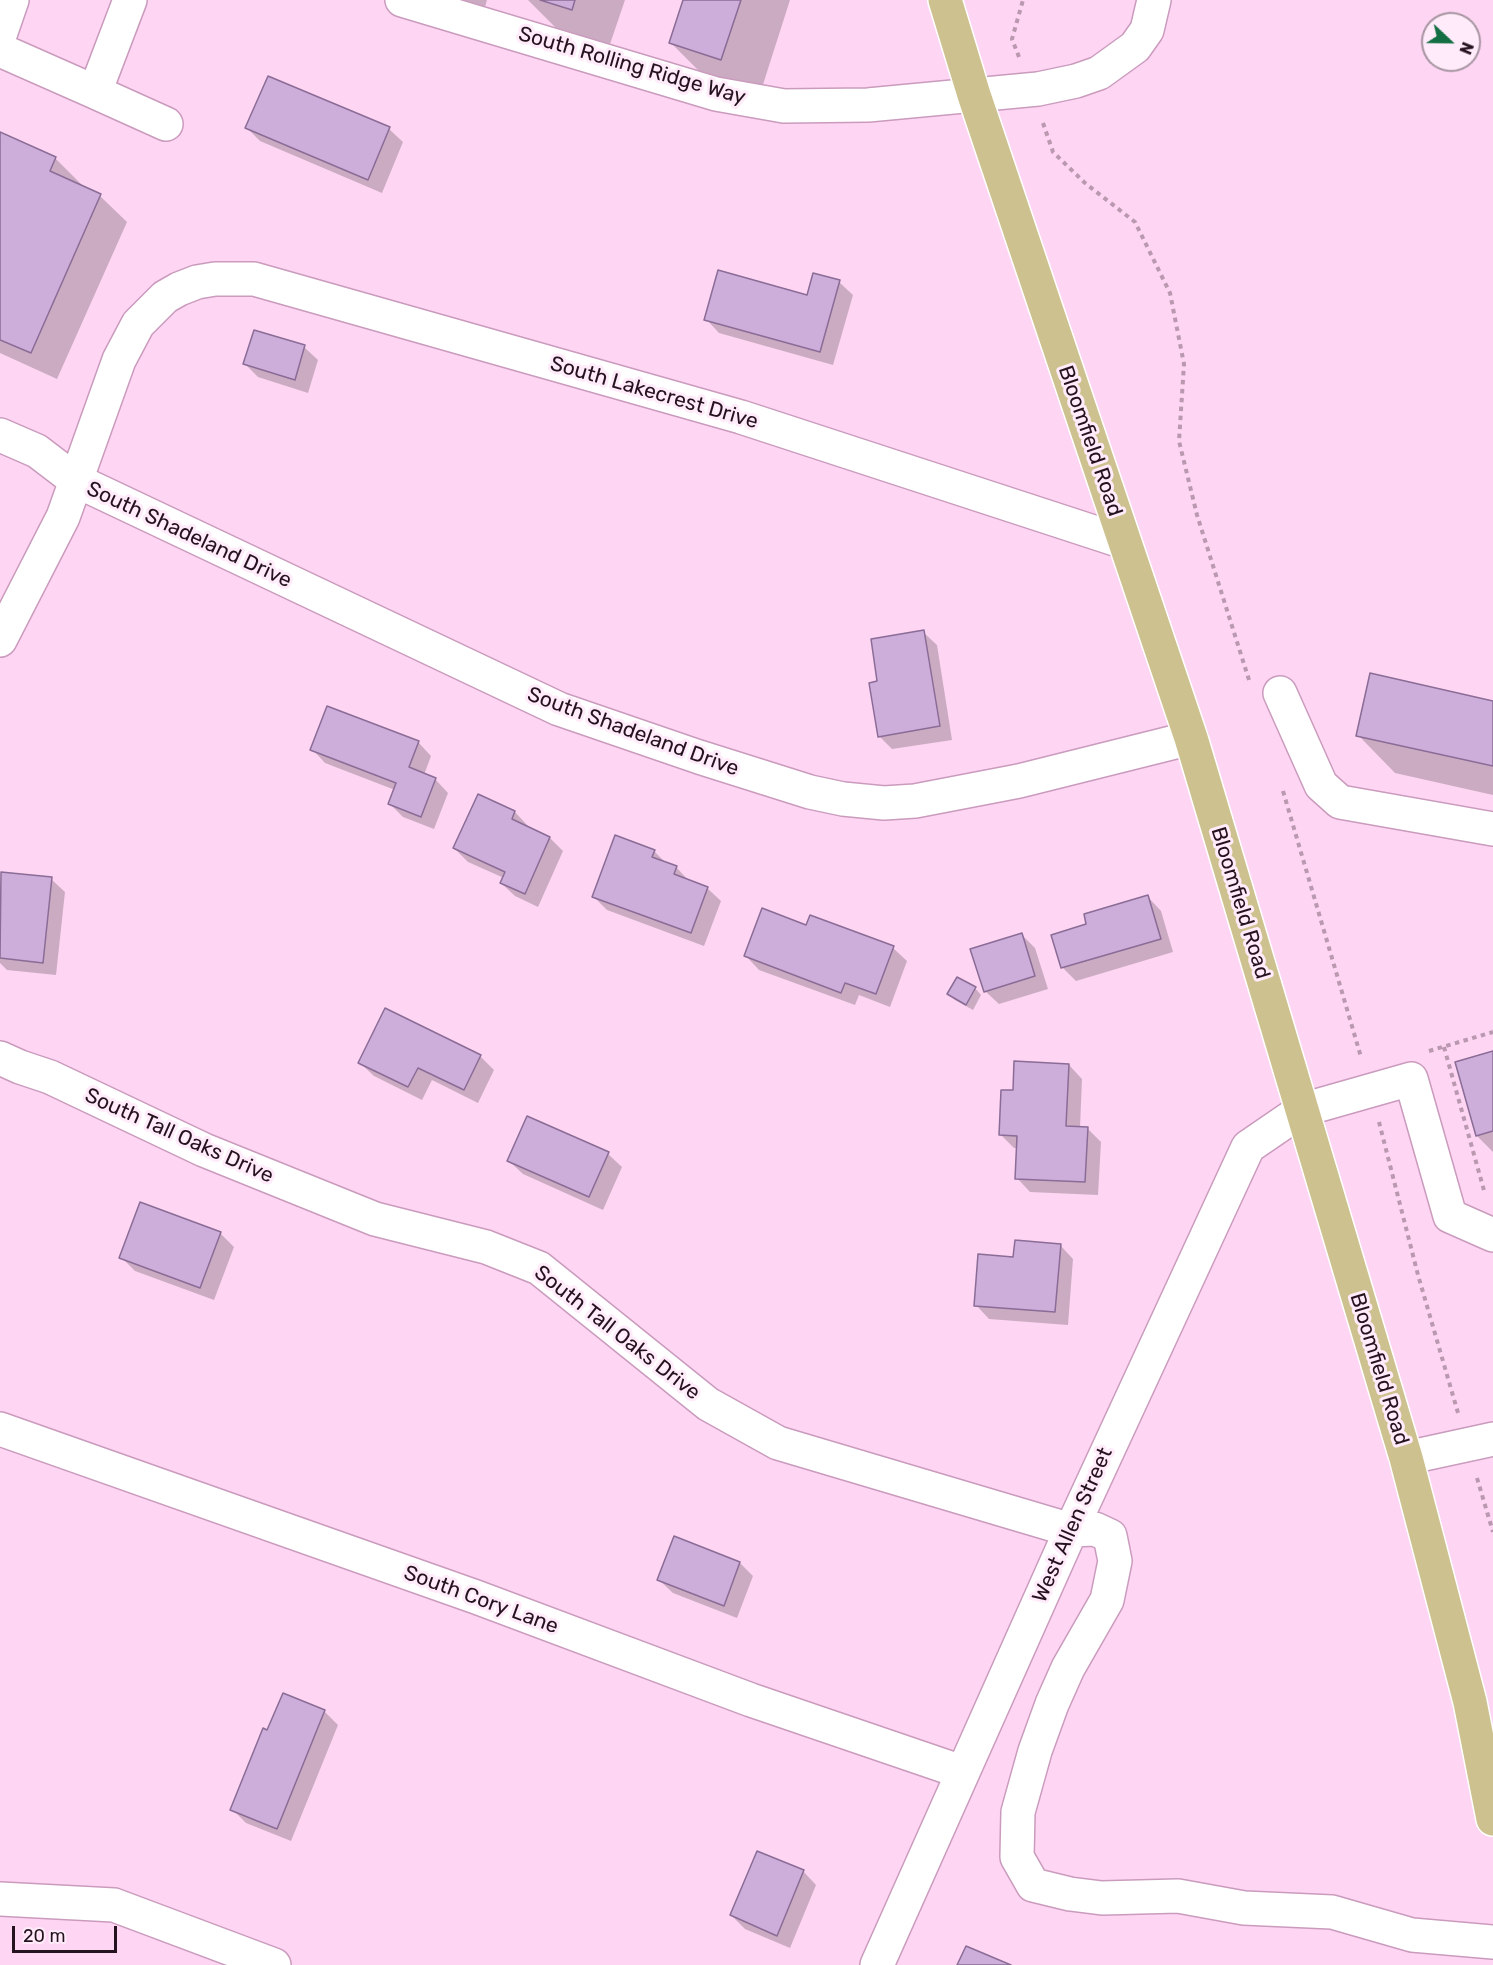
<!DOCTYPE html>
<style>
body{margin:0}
#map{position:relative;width:1493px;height:1965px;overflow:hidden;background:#fed6f3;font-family:Rubik,sans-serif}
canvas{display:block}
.north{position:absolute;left:1421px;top:12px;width:60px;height:60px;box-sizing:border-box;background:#ffebf9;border:2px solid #a795a2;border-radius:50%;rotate:112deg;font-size:16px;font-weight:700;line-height:24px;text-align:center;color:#24131f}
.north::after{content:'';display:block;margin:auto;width:21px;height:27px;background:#136f43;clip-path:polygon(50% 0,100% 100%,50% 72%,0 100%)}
.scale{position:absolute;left:12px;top:1926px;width:105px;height:27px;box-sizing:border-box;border:3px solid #24131f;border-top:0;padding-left:8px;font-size:18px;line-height:21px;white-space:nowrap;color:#24131f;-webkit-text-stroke:4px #ffebf9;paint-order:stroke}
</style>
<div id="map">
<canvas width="1493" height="1965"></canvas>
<div class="north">N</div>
<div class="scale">20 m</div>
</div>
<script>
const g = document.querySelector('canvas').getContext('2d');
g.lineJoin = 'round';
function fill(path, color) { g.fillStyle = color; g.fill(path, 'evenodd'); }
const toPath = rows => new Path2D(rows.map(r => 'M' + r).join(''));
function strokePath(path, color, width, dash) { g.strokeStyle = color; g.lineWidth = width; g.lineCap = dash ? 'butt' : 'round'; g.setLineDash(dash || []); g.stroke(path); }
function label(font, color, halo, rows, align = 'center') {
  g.font = font + ' Rubik,sans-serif'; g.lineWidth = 6; g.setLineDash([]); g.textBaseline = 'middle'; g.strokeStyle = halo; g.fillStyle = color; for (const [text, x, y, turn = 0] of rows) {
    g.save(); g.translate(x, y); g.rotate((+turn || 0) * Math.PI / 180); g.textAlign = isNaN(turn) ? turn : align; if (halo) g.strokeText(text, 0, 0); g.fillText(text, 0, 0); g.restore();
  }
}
const shadow = toPath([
 [462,0,487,0,485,7],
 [528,0,625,0,609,47,558,30],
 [685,0,790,0,759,97,708,80,671,43],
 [247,128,389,129,403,142,382,193,260,141],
 [0,134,55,158,82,185,81,187,100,196,127,222,57,379,0,353],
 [839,282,853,295,833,365,719,333,706,319,808,297],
 [304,347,318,360,308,393,258,377,245,364],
 [923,632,937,645,952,740,892,749,879,736,879,682],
 [1493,702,1493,795,1395,773,1358,735],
 [418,742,431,756,424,775,435,779,448,793,434,829,403,817,389,803,395,790,325,763,312,749],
 [479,796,515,812,528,826,527,828,550,838,563,851,538,907,515,896,501,883,504,878,468,862,454,848],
 [654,851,667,864,676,867,690,882,707,888,721,901,704,946,607,910,594,897],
 [2,874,51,879,65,892,56,975,7,970,0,963,0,895],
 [1148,897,1161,911,1173,952,1076,981,1063,968,1053,936,1088,925],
 [807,927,893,948,907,961,890,1007,859,995,855,1005,759,970,746,956],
 [1022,935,1035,948,1048,989,999,1004,985,991],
 [975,988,981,995,973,1010,955,1000,949,994],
 [1493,1053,1493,1152,1477,1136],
 [480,1056,494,1070,478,1103,432,1080,422,1100,374,1076,360,1063],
 [1069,1065,1082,1079,1080,1128,1087,1128,1101,1142,1098,1195,1030,1192,1017,1178,1018,1148,1014,1148,1000,1134],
 [608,1154,622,1167,603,1210,523,1174,509,1161],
 [220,1233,234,1247,214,1300,135,1271,121,1257],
 [1060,1245,1073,1259,1068,1325,989,1319,976,1305,1015,1258],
 [740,1563,753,1576,737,1618,673,1593,659,1580],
 [324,1711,338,1725,291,1841,246,1823,232,1809,268,1732],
 [803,1871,816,1885,790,1948,745,1929,731,1915]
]);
const building = toPath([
 [540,0,575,0,572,10,540,0],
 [683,0,741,0,721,60,669,43,683,0],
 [268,76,390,127,368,180,245,128,268,76],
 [0,132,56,157,50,171,101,194,31,353,0,340,0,132],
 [718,270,807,295,813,273,840,280,820,352,704,320,718,270],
 [254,330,305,345,295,380,243,364,254,330],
 [924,630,940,726,878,737,869,683,877,681,871,639,924,630],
 [1370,673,1493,701,1493,766,1356,736,1370,673],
 [327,706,419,741,409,767,436,778,421,817,388,804,396,783,310,750,327,706],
 [478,794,515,811,512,819,550,837,525,894,500,883,505,872,453,848,478,794],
 [615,835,655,850,652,857,677,866,674,874,708,887,691,933,592,897,615,835],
 [1,872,52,877,43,963,0,958,1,872],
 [1148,895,1161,939,1061,968,1051,935,1086,924,1084,914,1148,895],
 [762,908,806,925,810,915,894,946,876,994,845,983,841,993,744,956,762,908],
 [1022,933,1035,976,984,992,970,949,1022,933],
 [957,977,976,987,966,1005,947,994,957,977],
 [385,1008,481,1055,464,1090,418,1068,408,1087,358,1063,385,1008],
 [1493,1051,1493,1131,1476,1136,1455,1062,1493,1051],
 [1014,1061,1069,1064,1066,1126,1088,1127,1085,1182,1015,1179,1017,1136,999,1135,1001,1090,1013,1090,1014,1061],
 [527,1116,609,1152,589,1197,507,1161,527,1116],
 [140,1202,221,1232,200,1288,119,1258,140,1202],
 [1015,1240,1061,1244,1055,1312,974,1306,978,1254,1013,1257,1015,1240],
 [674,1536,740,1562,724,1606,657,1580,674,1536],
 [283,1693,325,1710,277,1829,230,1810,263,1728,267,1730,283,1693],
 [757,1851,804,1870,777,1936,730,1915,757,1851],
 [966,1946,1011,1965,957,1965,966,1946]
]);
const path = toPath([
 [1019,57,1012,39,1023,0],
 [1043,123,1053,152,1085,183,1135,222,1170,293,1184,364,1179,441,1197,515,1249,680],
 [1283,791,1361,1057],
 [1444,1047,1485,1194],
 [1429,1051,1493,1032],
 [1379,1122,1418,1275,1458,1413],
 [1477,1478,1493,1532]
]);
const minor = toPath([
 [402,0,716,94,784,106,868,105,1038,89,1076,81,1099,73,1135,47,1147,30,1154,0],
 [0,35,12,0],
 [0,50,95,92,130,0],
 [95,92,166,124],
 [0,435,37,451,75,480,559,709,699,757,810,792,843,799,884,803,915,801,1019,781,1191,738],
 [0,640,63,517,119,360,138,324,165,297,179,289,197,282,215,279,254,279,741,417,1124,542],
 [1280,693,1321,785,1340,802,1493,829],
 [0,1058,20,1067,50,1077,204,1150,375,1219,486,1247,539,1268,708,1404,778,1443,1071,1530,1095,1529,1110,1536,1115,1561,1107,1600,1068,1668,1052,1704,1035,1751,1018,1812,1017,1857,1033,1885,1070,1894,1102,1898,1178,1896,1244,1908,1332,1912,1412,1935,1493,1942],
 [0,1429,476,1597,751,1700,962,1772],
 [1406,1458,1493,1439],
 [0,1899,114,1905,274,1965],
 [877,1965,1071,1530,1248,1147,1302,1110,1411,1079,1450,1216,1493,1235]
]);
const major = toPath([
 [945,0,974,95,1191,738,1406,1458,1470,1702,1493,1819]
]);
const streetNames = [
 ["South Rolling Ridge Way",632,66,16],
 ["South Lakecrest Drive",654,393,16],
 ["Bloomfield Road",1090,441,71],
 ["South Shadeland Drive",189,535,25],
 ["South Shadeland Drive",633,732,20],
 ["Bloomfield Road",1240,903,73],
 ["South Tall Oaks Drive",179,1136,24],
 ["South Tall Oaks Drive",617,1333,38],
 ["Bloomfield Road",1379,1369,73],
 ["West Allen Street",1073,1525,-66],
 ["South Cory Lane",481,1600,20]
];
fill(shadow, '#0003');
fill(building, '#cdadda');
strokePath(building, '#8a6c96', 1.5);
strokePath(minor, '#ca9bbd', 36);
strokePath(major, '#fff', 36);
strokePath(path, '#b998b0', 4, [4.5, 4.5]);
strokePath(minor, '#fff', 33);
strokePath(major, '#cdc28f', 33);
label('21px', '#24131f', '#ffebf9', streetNames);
</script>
